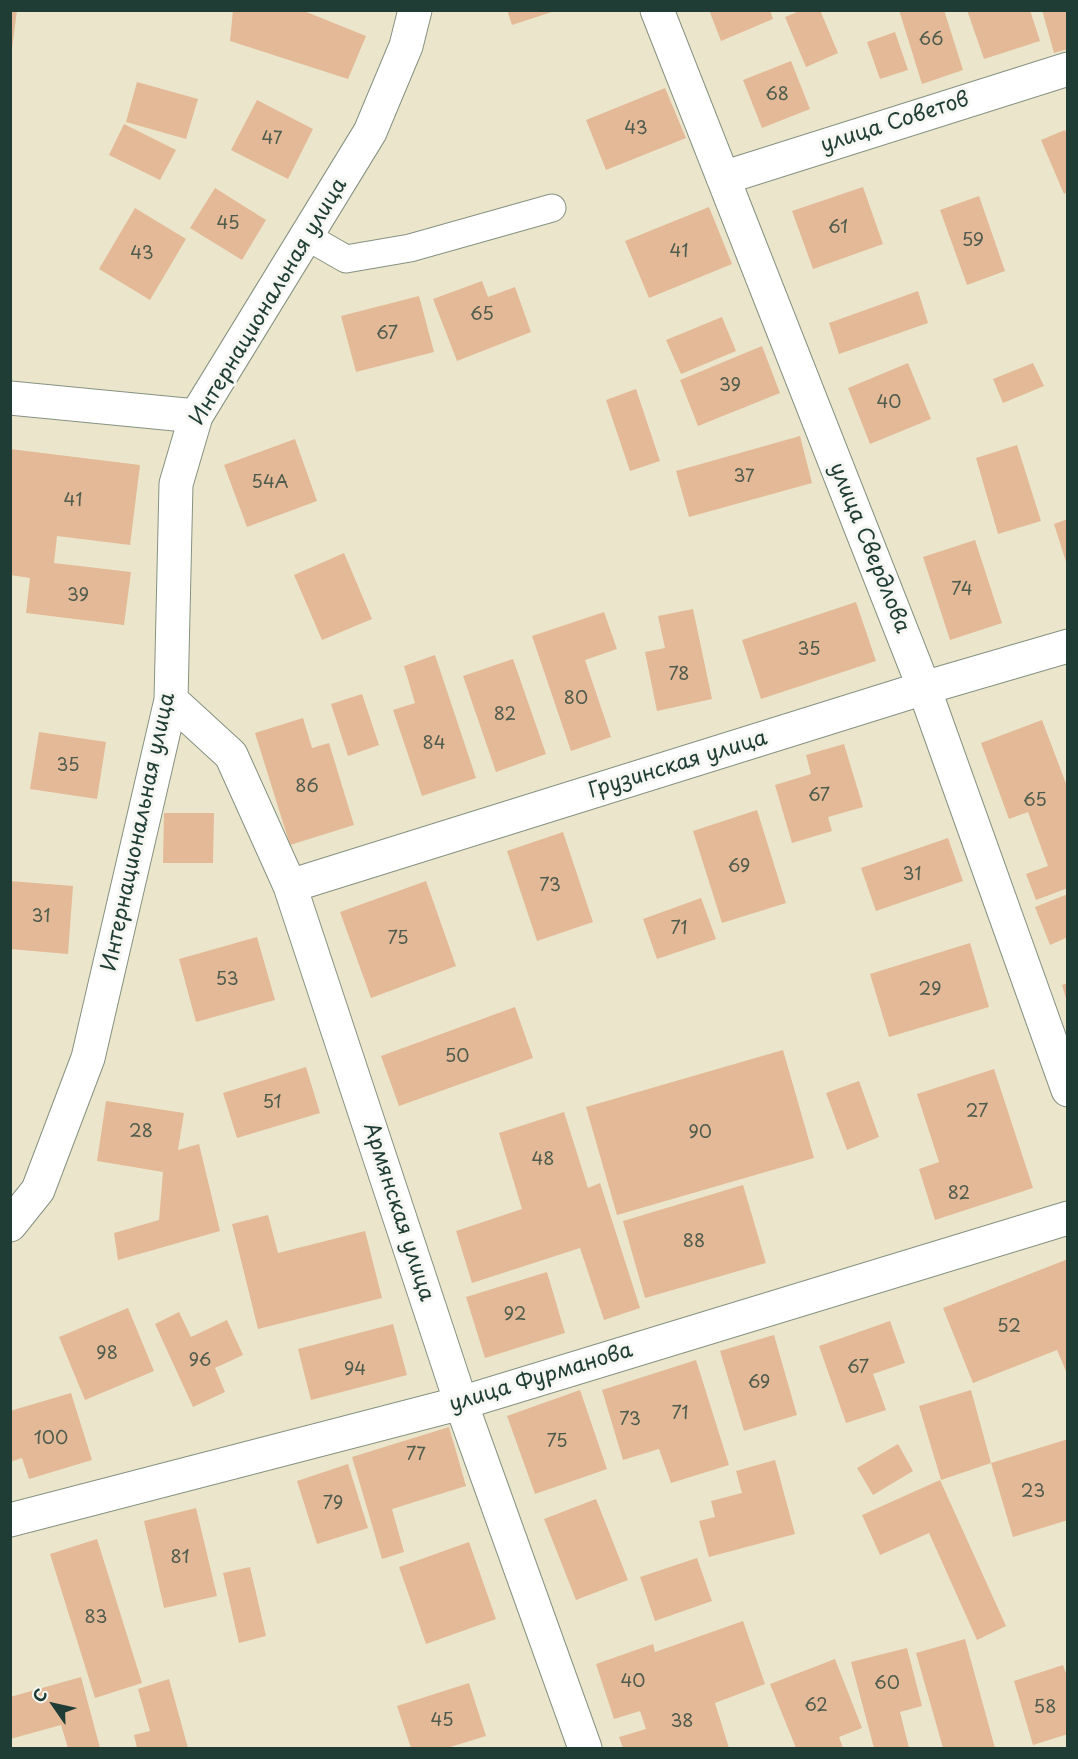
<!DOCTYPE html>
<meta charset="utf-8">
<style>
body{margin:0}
#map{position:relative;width:1078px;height:1759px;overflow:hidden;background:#ebe6cb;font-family:"Playpen Sans",sans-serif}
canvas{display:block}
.frame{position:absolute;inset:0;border:12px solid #1f3d34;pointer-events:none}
.north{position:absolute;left:24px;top:1675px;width:60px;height:60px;-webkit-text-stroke:4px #f6f6f2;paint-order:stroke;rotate:304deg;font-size:16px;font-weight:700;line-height:24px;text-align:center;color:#1f3d34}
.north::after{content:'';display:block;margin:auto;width:21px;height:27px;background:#1f3d34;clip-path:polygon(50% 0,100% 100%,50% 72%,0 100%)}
</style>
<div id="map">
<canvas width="1078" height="1759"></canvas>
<div class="frame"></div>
<div class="north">С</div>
</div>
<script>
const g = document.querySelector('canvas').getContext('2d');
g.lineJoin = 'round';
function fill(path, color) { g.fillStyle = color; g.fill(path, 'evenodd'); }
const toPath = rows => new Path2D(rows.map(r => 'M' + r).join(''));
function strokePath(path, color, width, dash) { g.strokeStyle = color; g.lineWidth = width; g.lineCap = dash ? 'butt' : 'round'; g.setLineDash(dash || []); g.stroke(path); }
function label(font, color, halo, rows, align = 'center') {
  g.font = font + ' "Playpen Sans",sans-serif'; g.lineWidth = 6; g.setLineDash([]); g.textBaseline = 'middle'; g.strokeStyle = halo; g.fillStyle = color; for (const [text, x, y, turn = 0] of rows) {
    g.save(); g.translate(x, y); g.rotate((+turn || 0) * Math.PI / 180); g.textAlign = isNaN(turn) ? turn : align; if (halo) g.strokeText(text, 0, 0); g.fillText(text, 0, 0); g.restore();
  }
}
const building = toPath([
 [10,10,17,10,12,49,10,49],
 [233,10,304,11,366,36,348,79,230,41],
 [507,10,555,10,555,11,512,25],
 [709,10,770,10,773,19,721,41],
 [802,10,820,10,838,53,806,67,785,17],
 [899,10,944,10,963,70,922,84],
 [967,10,1030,10,1040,41,984,59],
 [1042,10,1068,10,1068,49,1054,53],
 [895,32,908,70,880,79,867,42],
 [791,61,810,109,762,128,743,80],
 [137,82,198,99,186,139,126,122],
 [665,88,686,138,606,170,586,120],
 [257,100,313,129,288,179,231,150],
 [124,124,176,150,160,180,109,155],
 [1065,130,1068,137,1068,192,1064,194,1041,140],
 [863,187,883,244,813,269,792,211],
 [215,188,266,220,242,260,190,228],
 [979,196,1005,271,967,285,940,210],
 [709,207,732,264,649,298,625,241],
 [135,208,186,239,150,300,99,269],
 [482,281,488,297,515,287,531,332,457,361,433,299],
 [918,291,928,323,839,354,829,323],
 [419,296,434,352,356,372,341,316],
 [722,317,736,351,681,374,666,340],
 [762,346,780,393,698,426,680,380],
 [908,363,931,419,870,444,848,388],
 [1033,363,1044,386,1003,403,993,379],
 [636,389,660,461,630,471,606,400],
 [800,436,812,483,689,517,676,471],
 [295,439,317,501,247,527,224,465],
 [1017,445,1041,521,998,534,976,458],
 [10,449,140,465,130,545,57,536,54,563,131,572,124,625,26,613,30,578,10,575],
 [1068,519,1068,565,1067,565,1054,524],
 [975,540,1002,623,950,640,923,557],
 [344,553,372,619,322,640,294,575],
 [856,602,876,661,761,699,742,640],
 [693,609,712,699,657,711,645,652,665,648,658,616],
 [604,612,617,649,585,660,611,737,571,751,532,636],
 [435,655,476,778,422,796,393,710,415,703,404,666],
 [513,659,546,754,496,772,463,676],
 [362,694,379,745,348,756,331,704],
 [303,718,312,748,329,743,354,825,290,845,255,733],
 [1042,720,1068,789,1068,888,1036,900,1026,874,1048,866,1028,812,1009,819,981,743],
 [39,732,106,742,97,799,30,789],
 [844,744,863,807,828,817,832,831,792,843,775,785,811,774,806,755],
 [757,810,786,903,722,923,693,831],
 [164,813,214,813,213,863,163,863],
 [563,832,593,922,537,941,507,851],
 [948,838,963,881,876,911,861,868],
 [10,881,73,886,68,954,10,949],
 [426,881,456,966,371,998,340,912],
 [1068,894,1068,937,1050,945,1035,907],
 [701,898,716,939,657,959,643,919],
 [257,937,275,1000,196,1022,179,959],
 [970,943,989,1007,889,1037,870,974],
 [1068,983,1068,1001,1067,1002,1062,985],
 [515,1007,533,1058,399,1106,381,1056],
 [783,1050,814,1158,617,1215,586,1107],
 [306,1067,320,1113,237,1138,223,1093],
 [994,1069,1033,1188,935,1220,919,1169,939,1162,917,1094],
 [859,1081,879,1137,847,1150,826,1093],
 [106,1101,184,1113,178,1150,199,1144,220,1231,118,1260,114,1233,159,1220,163,1172,97,1161],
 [564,1112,588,1188,600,1183,640,1308,604,1320,580,1248,472,1283,456,1231,522,1209,499,1133],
 [743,1185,766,1263,645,1298,623,1221],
 [268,1215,278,1253,365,1231,382,1298,258,1329,232,1224],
 [1068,1259,1068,1376,1057,1350,973,1383,943,1308],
 [547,1272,565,1333,485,1358,466,1297],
 [128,1308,154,1371,85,1400,59,1337],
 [179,1312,191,1337,227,1320,243,1355,215,1368,225,1392,193,1407,155,1324],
 [890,1321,905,1363,873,1374,886,1410,846,1423,819,1346],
 [393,1324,407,1375,311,1400,298,1349],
 [774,1335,797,1415,744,1431,720,1351],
 [696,1360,729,1465,671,1483,659,1449,623,1460,602,1390],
 [580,1390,607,1469,535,1494,507,1416],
 [971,1390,991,1463,941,1480,919,1406],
 [71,1393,92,1460,29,1479,22,1458,10,1462,10,1411],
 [449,1427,466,1486,392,1509,404,1552,382,1559,352,1457],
 [1068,1439,1068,1520,1013,1537,991,1463],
 [898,1444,913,1471,873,1495,857,1468],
 [775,1460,795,1534,709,1557,699,1521,715,1517,711,1501,742,1493,736,1471],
 [348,1464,368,1528,317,1544,297,1481],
 [940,1480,1006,1626,977,1640,929,1533,880,1555,862,1515],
 [596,1499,628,1580,576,1600,544,1519],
 [196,1508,217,1596,164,1608,144,1521],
 [97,1539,142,1683,95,1698,50,1554],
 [469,1542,496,1619,426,1644,399,1567],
 [697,1558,712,1601,655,1621,640,1577],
 [250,1567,266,1636,239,1643,223,1573],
 [743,1621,765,1684,715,1703,729,1748,623,1748,619,1737,646,1729,640,1711,614,1719,596,1664,653,1644,655,1652],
 [965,1639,995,1748,943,1748,916,1653],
 [907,1648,922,1706,900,1712,909,1748,874,1748,851,1662],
 [835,1659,862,1728,839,1737,843,1748,796,1748,770,1684],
 [1063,1665,1068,1679,1068,1734,1033,1745,1014,1681],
 [81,1677,100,1748,68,1748,61,1725,10,1739,10,1697],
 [169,1679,188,1748,137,1748,134,1735,150,1731,138,1689],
 [469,1683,486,1736,447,1748,411,1748,397,1706]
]);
const service = toPath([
 [306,236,346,259,410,248,552,208]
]);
const minor = toPath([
 [657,10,924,688,1068,1090],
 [723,178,1068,69],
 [10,398,196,416],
 [171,700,231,755,290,886,461,1403,585,1748],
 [290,886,924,688,1068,646],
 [10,1225,38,1190,88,1058,171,700,176,484,196,416,370,132,406,46,415,10],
 [10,1520,461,1403,1068,1218]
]);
const numberNames = [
 ["66",931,40],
 ["68",777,95],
 ["43",636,129],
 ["47",272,139],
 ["45",228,224],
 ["61",838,228],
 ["59",973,241],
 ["41",679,252],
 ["43",142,254],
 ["65",482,315],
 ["67",387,334],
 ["39",730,386],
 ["40",889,403],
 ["37",744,477],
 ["54А",270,483],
 ["41",73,501],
 ["74",962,590],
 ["39",78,596],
 ["35",809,650],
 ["78",679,675],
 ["80",576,699],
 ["82",505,715],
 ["84",434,744],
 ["35",68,766],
 ["86",307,787],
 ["67",819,796],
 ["65",1035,801],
 ["69",739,867],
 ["31",912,875],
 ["73",550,886],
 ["31",41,917],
 ["71",679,929],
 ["75",398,939],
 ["53",227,980],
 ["29",930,990],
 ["50",457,1057],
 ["51",272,1103],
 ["27",977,1112],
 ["28",141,1132],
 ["90",700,1133],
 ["48",543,1160],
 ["82",959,1194],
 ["88",694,1242],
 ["92",515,1315],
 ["52",1009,1327],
 ["98",107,1354],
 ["96",200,1361],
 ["67",858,1368],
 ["94",355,1370],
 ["69",759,1383],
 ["71",680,1414],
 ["73",630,1420],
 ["100",51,1439],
 ["75",557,1442],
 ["77",416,1455],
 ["23",1033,1492],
 ["79",333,1504],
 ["81",180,1558],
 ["83",96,1618],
 ["40",633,1682],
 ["60",887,1684],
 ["62",816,1706],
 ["58",1045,1708],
 ["45",442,1721],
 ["38",682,1722]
];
const streetNames = [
 ["улица Советов",895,123,-18],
 ["Интернациональная улица",269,302,-59],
 ["улица Свердлова",869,548,68],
 ["Грузинская улица",678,765,-17],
 ["Интернациональная улица",139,832,-78],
 ["Армянская улица",398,1212,72],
 ["улица Фурманова",541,1378,-17]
];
fill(building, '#e3b997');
strokePath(service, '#859280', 29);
strokePath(minor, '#859280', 35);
strokePath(service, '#fff', 27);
strokePath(minor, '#fff', 33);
label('18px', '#505c4d', null, numberNames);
label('21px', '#1f3d34', '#f6f6f2', streetNames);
</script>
